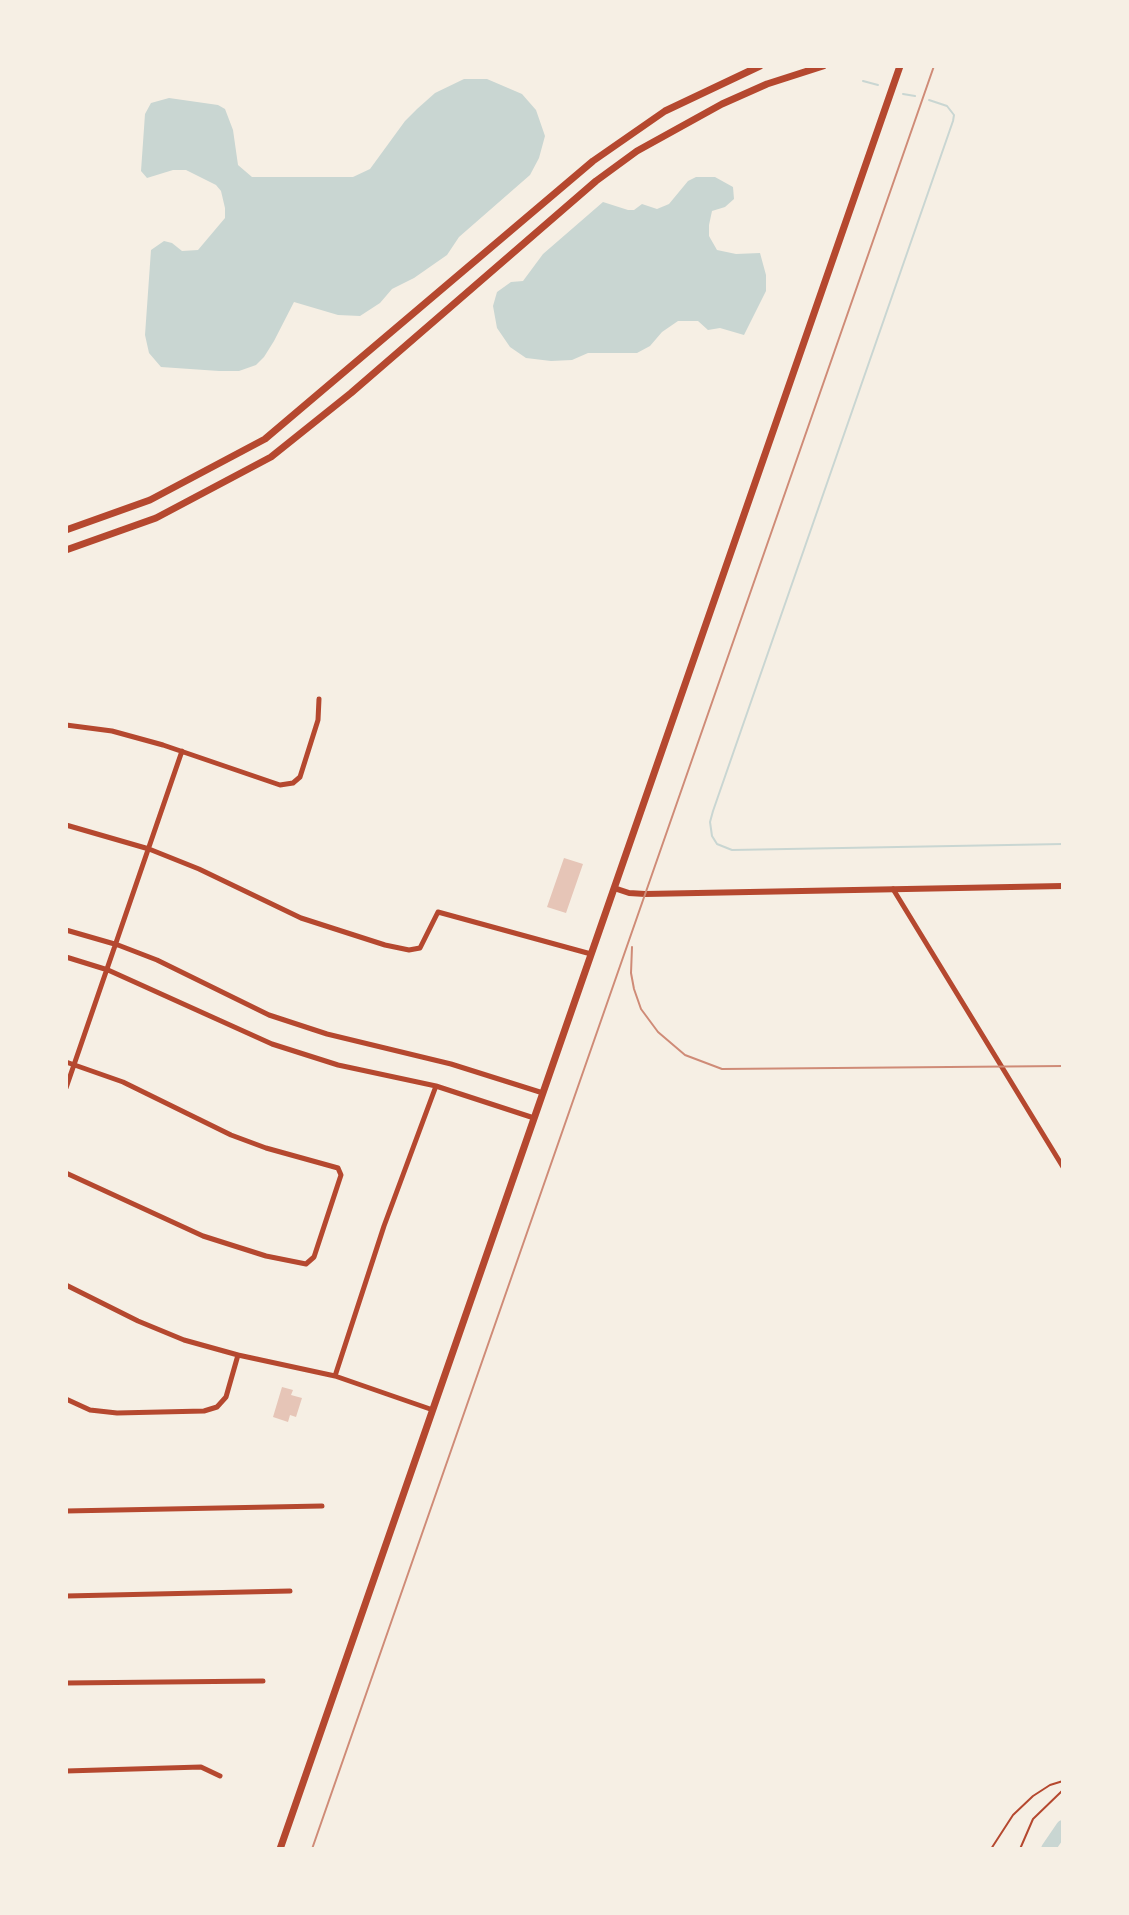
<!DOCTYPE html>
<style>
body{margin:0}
#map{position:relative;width:1129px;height:1915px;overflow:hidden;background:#f6efe4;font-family:Lora,serif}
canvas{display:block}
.frame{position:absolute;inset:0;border:68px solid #f6efe4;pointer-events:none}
</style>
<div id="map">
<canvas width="1129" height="1915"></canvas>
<div class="frame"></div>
</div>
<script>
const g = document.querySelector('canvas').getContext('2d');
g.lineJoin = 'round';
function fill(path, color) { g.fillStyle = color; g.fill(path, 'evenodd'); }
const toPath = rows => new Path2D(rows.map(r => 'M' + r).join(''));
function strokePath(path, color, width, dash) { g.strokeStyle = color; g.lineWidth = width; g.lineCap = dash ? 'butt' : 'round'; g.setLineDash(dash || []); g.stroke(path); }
const water = toPath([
 [464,79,487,79,522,94,536,110,545,136,539,158,530,175,459,237,447,255,414,278,392,289,380,303,360,316,338,315,294,302,274,341,264,357,256,365,239,371,219,371,161,367,149,353,145,335,151,250,164,241,172,243,182,251,198,250,225,218,225,208,221,191,216,185,186,170,173,170,147,178,141,171,145,114,151,103,169,98,218,105,225,109,233,130,238,165,252,177,353,177,370,169,405,121,417,109,435,93],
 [696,177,715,177,733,187,734,199,725,207,712,211,709,225,709,236,717,250,736,254,760,253,766,275,766,291,744,335,720,328,708,330,698,321,678,321,662,332,650,346,637,353,588,353,572,360,551,361,526,358,510,347,497,328,493,306,497,292,511,282,523,281,543,254,603,202,628,210,634,210,642,204,657,209,669,204,688,181]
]);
const stream = toPath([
 [863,81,878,85],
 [903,94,915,96],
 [929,100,947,106,954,115,953,121,713,811,710,822,712,836,717,844,732,850,1063,844]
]);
const river = toPath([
 [1048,1849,1063,1827]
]);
const building = toPath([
 [564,858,583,864,566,913,547,907],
 [282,1387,293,1390,291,1395,302,1398,296,1417,290,1415,288,1422,273,1417]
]);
const path = toPath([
 [991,1849,1013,1815,1033,1796,1050,1785,1063,1781],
 [1020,1849,1033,1819,1063,1790]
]);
const minor = toPath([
 [66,725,112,731,163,745,280,785,293,783,300,777,318,720,319,699],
 [66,825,149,849,199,869,301,918,385,945,409,950,420,948,438,912,591,954],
 [893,889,1063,1167],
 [66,930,118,945,157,960,269,1015,327,1034,451,1064,543,1093],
 [66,957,108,970,272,1044,338,1065,436,1086,534,1118],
 [66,1062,123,1082,231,1135,266,1148,338,1168,341,1175,314,1257,306,1264,266,1256,203,1236,66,1173],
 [66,1088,182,751],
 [66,1285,138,1321,184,1340,238,1355,335,1376,433,1410],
 [335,1376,384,1226,436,1086],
 [66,1399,90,1410,117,1413,204,1411,217,1407,226,1397,238,1355],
 [66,1511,322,1506],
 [66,1596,290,1591],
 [66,1683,263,1681],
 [66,1771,201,1767,220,1776]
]);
const tertiary = toPath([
 [614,888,629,893,645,894,1063,886]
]);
const secondary = toPath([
 [66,530,150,500,265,439,593,161,665,111,760,66],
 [66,550,156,518,271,457,351,393,596,181,637,151,722,104,767,84,823,66]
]);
const primary = toPath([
 [280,1849,900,66]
]);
const rail = toPath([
 [632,947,631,973,634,989,641,1009,658,1032,685,1055,722,1069,1063,1066],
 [312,1849,934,66]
]);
fill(water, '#c9d6d2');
strokePath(stream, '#c9d6d2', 2);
strokePath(river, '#c9d6d2', 14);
fill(building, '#e6c5b7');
strokePath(path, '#b5482f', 2);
strokePath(minor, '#b5482f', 5);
strokePath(tertiary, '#b5482f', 6);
strokePath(secondary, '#b5482f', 7);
strokePath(primary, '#b5482f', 7);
strokePath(rail, '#cf8b77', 2);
</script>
